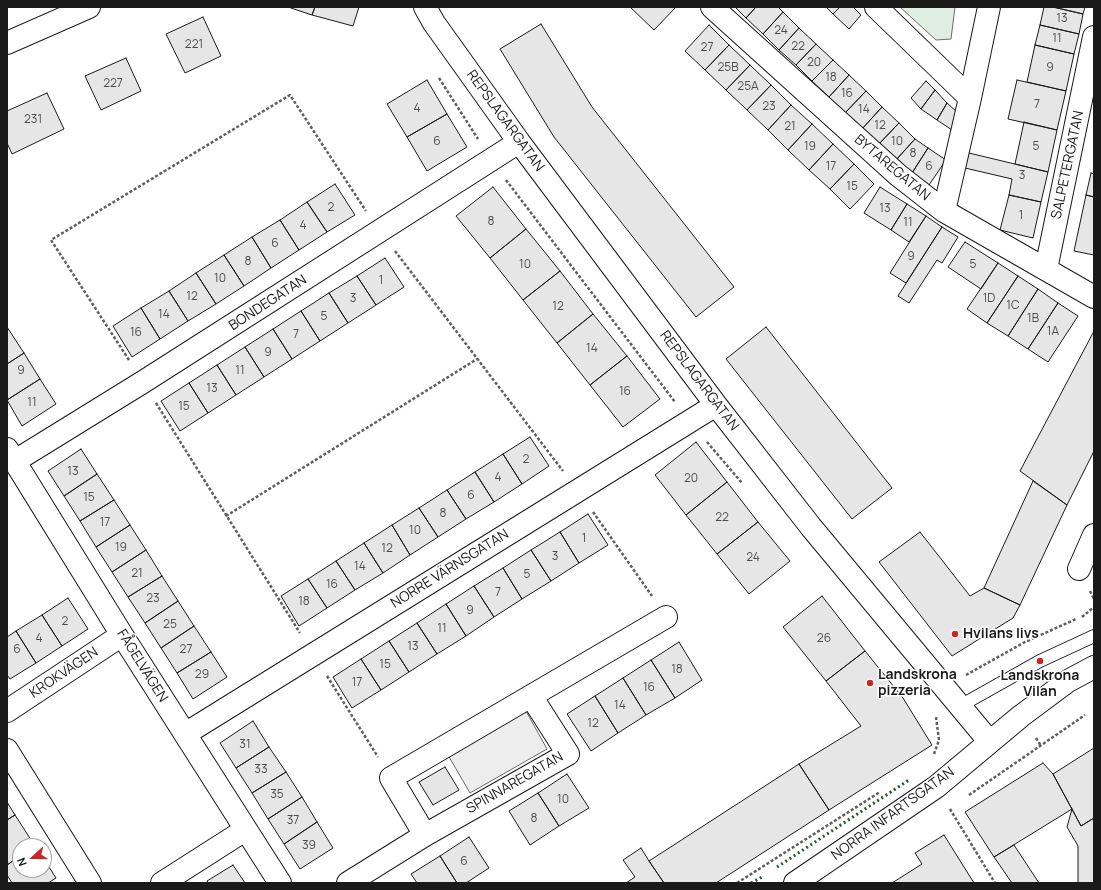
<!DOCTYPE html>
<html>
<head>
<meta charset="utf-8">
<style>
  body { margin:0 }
  #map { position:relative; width:1101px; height:890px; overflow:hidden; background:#fff; font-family:Manrope,sans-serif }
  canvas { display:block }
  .frame { position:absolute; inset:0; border:8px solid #1a1a1a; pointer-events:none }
  .north { position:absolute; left:12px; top:838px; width:40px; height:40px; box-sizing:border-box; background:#fff; border:1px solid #a3a3a3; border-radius:50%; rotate:249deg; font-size:11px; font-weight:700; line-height:16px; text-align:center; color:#1a1a1a }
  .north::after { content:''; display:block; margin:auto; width:14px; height:18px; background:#c62828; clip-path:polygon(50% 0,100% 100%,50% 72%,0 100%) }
</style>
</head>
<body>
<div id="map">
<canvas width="1101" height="890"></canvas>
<div class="frame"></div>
<div class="north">N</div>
</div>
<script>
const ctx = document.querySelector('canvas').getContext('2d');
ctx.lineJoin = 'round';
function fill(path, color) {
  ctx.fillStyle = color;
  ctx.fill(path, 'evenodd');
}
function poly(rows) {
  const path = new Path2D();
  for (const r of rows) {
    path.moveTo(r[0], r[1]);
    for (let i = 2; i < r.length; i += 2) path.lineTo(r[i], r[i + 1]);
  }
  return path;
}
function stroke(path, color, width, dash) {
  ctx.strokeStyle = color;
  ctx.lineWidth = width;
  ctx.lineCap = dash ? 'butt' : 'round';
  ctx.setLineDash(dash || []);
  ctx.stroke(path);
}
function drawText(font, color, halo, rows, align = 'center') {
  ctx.font = font + ' Manrope,sans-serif';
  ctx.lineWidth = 3;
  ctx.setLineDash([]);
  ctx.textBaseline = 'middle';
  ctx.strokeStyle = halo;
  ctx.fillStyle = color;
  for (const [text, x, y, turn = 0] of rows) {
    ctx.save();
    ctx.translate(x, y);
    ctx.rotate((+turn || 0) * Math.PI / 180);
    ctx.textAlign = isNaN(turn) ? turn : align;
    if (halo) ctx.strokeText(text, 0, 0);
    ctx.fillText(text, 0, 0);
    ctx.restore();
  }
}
const green = poly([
  [900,7,955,7,951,39,936,40,900,7]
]);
const parking = poly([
  [526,711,547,749,470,793,448,755,526,711]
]);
const building = poly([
  [288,7,315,7,312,15,288,7],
  [315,7,359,7,353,26,312,15,315,7],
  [630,7,676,7,654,30,630,7],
  [735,7,756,7,746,18,735,7],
  [756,7,778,7,783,12,763,34,746,18,756,7],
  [826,7,840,7,833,14,826,7],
  [840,7,853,7,861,15,849,29,833,14,840,7],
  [1044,7,1053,7,1083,14,1079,34,1040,25,1044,7],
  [1053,7,1085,7,1083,14,1053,7],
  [783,12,799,28,779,50,763,34,783,12],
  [203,17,221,56,185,73,166,34,203,17],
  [541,24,592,107,734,287,696,317,554,137,500,49,541,24],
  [709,25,729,45,705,70,685,51,709,25],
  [1040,25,1079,34,1074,54,1035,45,1040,25],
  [799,28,816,44,796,65,779,50,799,28],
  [816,44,833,60,812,81,796,65,816,44],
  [729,45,750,65,726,90,705,70,729,45],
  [1035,45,1074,54,1066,91,1027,82,1035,45],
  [126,58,141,91,101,110,85,76,126,58],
  [833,60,849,75,829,97,812,81,833,60],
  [750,65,771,85,747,110,726,90,750,65],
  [849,75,866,91,845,113,829,97,849,75],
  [427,80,447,114,407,137,387,104,427,80],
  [1017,80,1066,91,1057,130,1008,119,1017,80],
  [926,81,935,90,921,109,911,98,926,81],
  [771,85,791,105,768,130,747,110,771,85],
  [935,90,947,103,937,120,921,109,935,90],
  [866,91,882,107,862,129,845,113,866,91],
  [47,93,64,129,12,154,7,143,7,111,47,93],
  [947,103,958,113,952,130,937,120,947,103],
  [791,105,812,124,788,150,768,130,791,105],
  [882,107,899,123,878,145,862,129,882,107],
  [447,114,467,147,427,171,407,137,447,114],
  [1024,122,1057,130,1048,172,1015,164,1024,122],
  [899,123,915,139,895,161,878,145,899,123],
  [812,124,833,144,809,170,788,150,812,124],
  [915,139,928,148,912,173,895,161,915,139],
  [833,144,854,164,830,189,809,170,833,144],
  [928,148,946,160,929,185,912,173,928,148],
  [969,153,1048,172,1041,202,1009,195,1012,179,965,168,969,153],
  [854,164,874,184,850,209,830,189,854,164],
  [1091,173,1094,174,1094,197,1086,195,1091,173],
  [335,184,355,215,327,232,307,202,335,184],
  [493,187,526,229,490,258,456,216,493,187],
  [880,187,907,204,891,230,864,213,880,187],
  [1009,195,1041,202,1033,238,1000,230,1009,195],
  [1086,195,1094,197,1094,255,1074,251,1086,195],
  [307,202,327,232,299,250,280,220,307,202],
  [907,204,926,216,909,242,891,230,907,204],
  [926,216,942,227,906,283,890,273,926,216],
  [280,220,299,250,271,268,252,237,280,220],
  [942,227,958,237,942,263,937,260,909,303,898,296,942,227],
  [526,229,560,271,523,300,490,258,526,229],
  [252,237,271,268,244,286,224,255,252,237],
  [965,242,998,263,981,289,948,267,965,242],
  [224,255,244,286,216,304,196,273,224,255],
  [385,258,404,287,376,305,357,276,385,258],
  [998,263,1018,276,987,323,967,309,998,263],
  [560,271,593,314,557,343,523,300,560,271],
  [196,273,216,304,188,321,169,291,196,273],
  [357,276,376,305,348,323,329,293,357,276],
  [1018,276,1038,289,1008,336,987,323,1018,276],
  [1038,289,1058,303,1028,349,1008,336,1038,289],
  [169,291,188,321,160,339,141,308,169,291],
  [329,293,348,323,320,341,301,311,329,293],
  [1058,303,1078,316,1048,362,1028,349,1058,303],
  [141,308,160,339,132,357,113,326,141,308],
  [301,311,320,341,292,359,273,329,301,311],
  [593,314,627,356,590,385,557,343,593,314],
  [7,327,24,353,7,364,7,327],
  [766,327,892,488,852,519,726,359,766,327],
  [273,329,292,359,264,377,245,347,273,329],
  [1094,331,1094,451,1067,505,1020,471,1094,331],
  [245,347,264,377,236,395,217,365,245,347],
  [24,353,40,379,7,400,7,364,24,353],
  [627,356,660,399,623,427,590,385,627,356],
  [217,365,236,395,208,413,189,383,217,365],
  [40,379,56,404,22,426,7,400,40,379],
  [189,383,208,413,180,431,161,401,189,383],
  [530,437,549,466,522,484,503,454,530,437],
  [696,442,727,482,686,515,655,475,696,442],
  [81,449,97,474,64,496,48,471,81,449],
  [503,454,522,484,494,502,475,472,503,454],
  [475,472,494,502,466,519,447,490,475,472],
  [97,474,114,500,80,521,64,496,97,474],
  [1033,481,1067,505,1020,605,984,588,1033,481],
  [727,482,758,522,717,554,686,515,727,482],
  [447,490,466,519,438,537,419,508,447,490],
  [114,500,130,525,96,547,80,521,114,500],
  [419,508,438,537,410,555,392,525,419,508],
  [588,514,608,545,579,563,560,532,588,514],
  [758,522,790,561,749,594,717,554,758,522],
  [130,525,146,550,112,572,96,547,130,525],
  [392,525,410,555,383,573,364,543,392,525],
  [560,532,579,563,551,581,531,550,560,532],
  [920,532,970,596,984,588,1020,605,1013,618,952,656,879,562,920,532],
  [364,543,383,573,355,590,336,561,364,543],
  [146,550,162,576,128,597,112,572,146,550],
  [531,550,551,581,522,599,503,568,531,550],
  [336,561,355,590,327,608,308,579,336,561],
  [503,568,522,599,494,617,474,586,503,568],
  [162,576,178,601,145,623,128,597,162,576],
  [308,579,327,608,299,626,281,596,308,579],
  [474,586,494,617,466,636,446,604,474,586],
  [822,596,865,651,826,681,783,627,822,596],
  [68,598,88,629,62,646,42,615,68,598],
  [178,601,194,626,161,648,145,623,178,601],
  [446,604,466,636,437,654,417,623,446,604],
  [42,615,62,646,36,663,16,631,42,615],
  [417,623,437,654,409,672,389,641,417,623],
  [194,626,211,652,177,673,161,648,194,626],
  [16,631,36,663,10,679,7,675,7,637,16,631],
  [389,641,409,672,381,690,361,659,389,641],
  [679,642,702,680,675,698,651,660,679,642],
  [865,651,903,698,932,745,829,810,799,764,861,726,826,681,865,651],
  [211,652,227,677,193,699,177,673,211,652],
  [361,659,381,690,352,708,333,677,361,659],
  [651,660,675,698,646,715,623,678,651,660],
  [623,678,646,715,618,733,595,696,623,678],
  [595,696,618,733,591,751,567,714,595,696],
  [253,721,269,747,236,768,220,743,253,721],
  [269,747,286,772,252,793,236,768,269,747],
  [1094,748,1094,818,1081,826,1053,774,1094,748],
  [1043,763,1053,774,1072,809,994,857,965,812,1043,763],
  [799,764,829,810,716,883,664,883,649,861,799,764],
  [445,767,459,790,433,805,419,782,445,767],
  [286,772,302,797,268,819,252,793,286,772],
  [567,774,589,808,559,826,538,793,567,774],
  [538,793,559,826,530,845,509,811,538,793],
  [302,797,317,822,284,844,268,819,302,797],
  [7,802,15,815,7,820,7,802],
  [1072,809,1081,826,1094,818,1094,883,1078,883,1078,846,1067,827,1072,809],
  [15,815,35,846,20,846,20,856,7,865,7,820,15,815],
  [317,822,333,848,300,869,284,844,317,822],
  [944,835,974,883,892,883,922,864,915,853,944,835],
  [469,837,489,868,466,883,457,883,440,856,469,837],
  [1014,845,1039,883,1012,883,994,857,1014,845],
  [641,848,649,861,664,883,626,883,635,877,623,860,641,848],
  [20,856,20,870,44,870,44,859,56,878,48,883,12,883,7,875,7,865,20,856],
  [440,856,457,883,417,883,411,874,440,856],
  [233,865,245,883,208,883,207,881,233,865]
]);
const path = poly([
  [439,78,478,139],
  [506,180,675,402],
  [395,251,563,471],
  [129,360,51,240,290,95,366,211],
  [156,403,300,633],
  [707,442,742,483],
  [593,512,652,596],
  [226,516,477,359],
  [1090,591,1094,599],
  [1082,617,1094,607],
  [966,675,1025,642,1076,619],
  [327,676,378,757],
  [1036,738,1041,746],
  [934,754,939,740,936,717],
  [969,795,1085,715],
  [950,809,995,883],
  [737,883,880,792]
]);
const service = poly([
  [960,706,1040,661,1094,636]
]);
const minor = poly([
  [425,7,434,23,519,142,716,405,811,527,989,741],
  [712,7,898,175,944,211,1094,297],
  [876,7,970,98],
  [7,43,89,7],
  [944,211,970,98,989,7],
  [1046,269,1094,37],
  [7,449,122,635,280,883],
  [15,461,143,382,519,142],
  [1079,569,1094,535],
  [7,711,122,635],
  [185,734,716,405],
  [7,750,90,883],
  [425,835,391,778,666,617],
  [162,883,245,830],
  [348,883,425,835,568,754,531,696]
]);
const tertiary = poly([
  [795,883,936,787,1021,716,1068,681,1094,667]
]);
const hedge = poly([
  [777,867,909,780],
  [751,883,762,877]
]);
const markers = [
  [955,634,4,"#c62828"],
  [1040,661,4,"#c62828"],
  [870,683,4,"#c62828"]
];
const numberNames = [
  ["13",1062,19],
  ["24",781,31],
  ["11",1057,39],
  ["221",194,45],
  ["22",798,47],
  ["27",707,48],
  ["20",814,63],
  ["25B",728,68],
  ["9",1050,68],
  ["18",831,78],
  ["227",113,84],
  ["25A",748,87],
  ["16",847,94],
  ["7",1037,105],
  ["23",769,107],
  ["4",417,109],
  ["14",864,110],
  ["231",33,120],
  ["12",880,126],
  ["21",790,127],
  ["6",437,142],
  ["10",897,142],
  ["19",810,147],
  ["5",1036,147],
  ["8",913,154],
  ["17",831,167],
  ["6",929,167],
  ["3",1022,176],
  ["15",852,187],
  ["2",331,208],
  ["13",885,209],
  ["1",1021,216],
  ["8",491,222],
  ["11",908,223],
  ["4",303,226],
  ["6",275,244],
  ["9",911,257],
  ["8",248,262],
  ["10",525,265],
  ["5",973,265],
  ["10",220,279],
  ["1",381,281],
  ["12",192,297],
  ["3",353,299],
  ["1D",989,299],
  ["1C",1013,306],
  ["12",558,307],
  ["14",164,315],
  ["5",324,317],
  ["1B",1033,319],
  ["1A",1053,332],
  ["16",136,333],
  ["7",296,335],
  ["14",592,349],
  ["9",268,353],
  ["9",21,371],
  ["11",240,371],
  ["13",212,389],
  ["16",625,392],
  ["11",32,403],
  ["15",184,407],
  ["2",526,460],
  ["13",73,472],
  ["4",498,478],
  ["20",691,479],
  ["6",471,496],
  ["15",89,498],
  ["8",443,514],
  ["22",722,518],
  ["17",105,523],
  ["10",415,531],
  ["1",584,539],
  ["19",121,548],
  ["12",387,549],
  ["3",555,557],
  ["24",753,558],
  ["14",360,567],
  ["21",137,574],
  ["5",527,575],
  ["16",332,585],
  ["7",498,593],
  ["23",153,599],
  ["18",304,602],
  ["9",470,611],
  ["2",65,622],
  ["25",170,625],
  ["11",442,629],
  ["4",39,639],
  ["26",824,639],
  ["13",413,647],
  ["6",17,650],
  ["27",186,650],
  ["15",385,665],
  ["18",677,670],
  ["29",202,675],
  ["17",357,683],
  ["16",649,688],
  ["14",620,706],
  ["12",593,724],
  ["31",245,745],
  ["33",261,770],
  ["35",277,795],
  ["10",563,800],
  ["8",534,819],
  ["37",293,821],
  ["39",309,846],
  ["6",464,862]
];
const streetNames = [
  ["REPSLAGARGATAN",505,121,54],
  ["SALPETERGATAN",1068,165,-78],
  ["BYTAREGATAN",892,168,40],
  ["BONDEGATAN",268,303,-33],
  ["REPSLAGARGATAN",699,381,53],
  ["NORRE VÄRNSGATAN",450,569,-32],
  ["FÅGELVÄGEN",142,666,58],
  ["KROKVÄGEN",64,673,-34],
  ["SPINNAREGATAN",515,783,-30],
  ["NORRA INFARTSGATAN",893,814,-36]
];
const poiNames = [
  ["Hvilans livs",963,634],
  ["Landskrona",878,675],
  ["pizzeria",878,691],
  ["Landskrona",1040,676,"center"],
  ["Vilan",1040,692,"center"]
];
fill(green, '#e0efe3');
stroke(green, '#6a6a6a', 1);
fill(parking, '#ededed');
stroke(parking, '#6a6a6a', 1);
fill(building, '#e6e6e6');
stroke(building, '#1a1a1a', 1);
stroke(service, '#1a1a1a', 14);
stroke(minor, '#1a1a1a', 24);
stroke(tertiary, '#1a1a1a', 24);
stroke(path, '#5f5f5f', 2.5, [3, 2]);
stroke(service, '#fff', 12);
stroke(minor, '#fff', 22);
stroke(tertiary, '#fff', 22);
stroke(hedge, '#2b5a34', 3, [2, 3]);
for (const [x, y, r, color] of markers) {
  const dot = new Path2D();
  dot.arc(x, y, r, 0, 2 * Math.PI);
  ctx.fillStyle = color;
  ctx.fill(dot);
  stroke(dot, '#fff', 1.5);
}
drawText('12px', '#4d4d4d', null, numberNames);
drawText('14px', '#1a1a1a', '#fff', streetNames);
drawText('bold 14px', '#1a1a1a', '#fff', poiNames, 'left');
</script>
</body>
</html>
